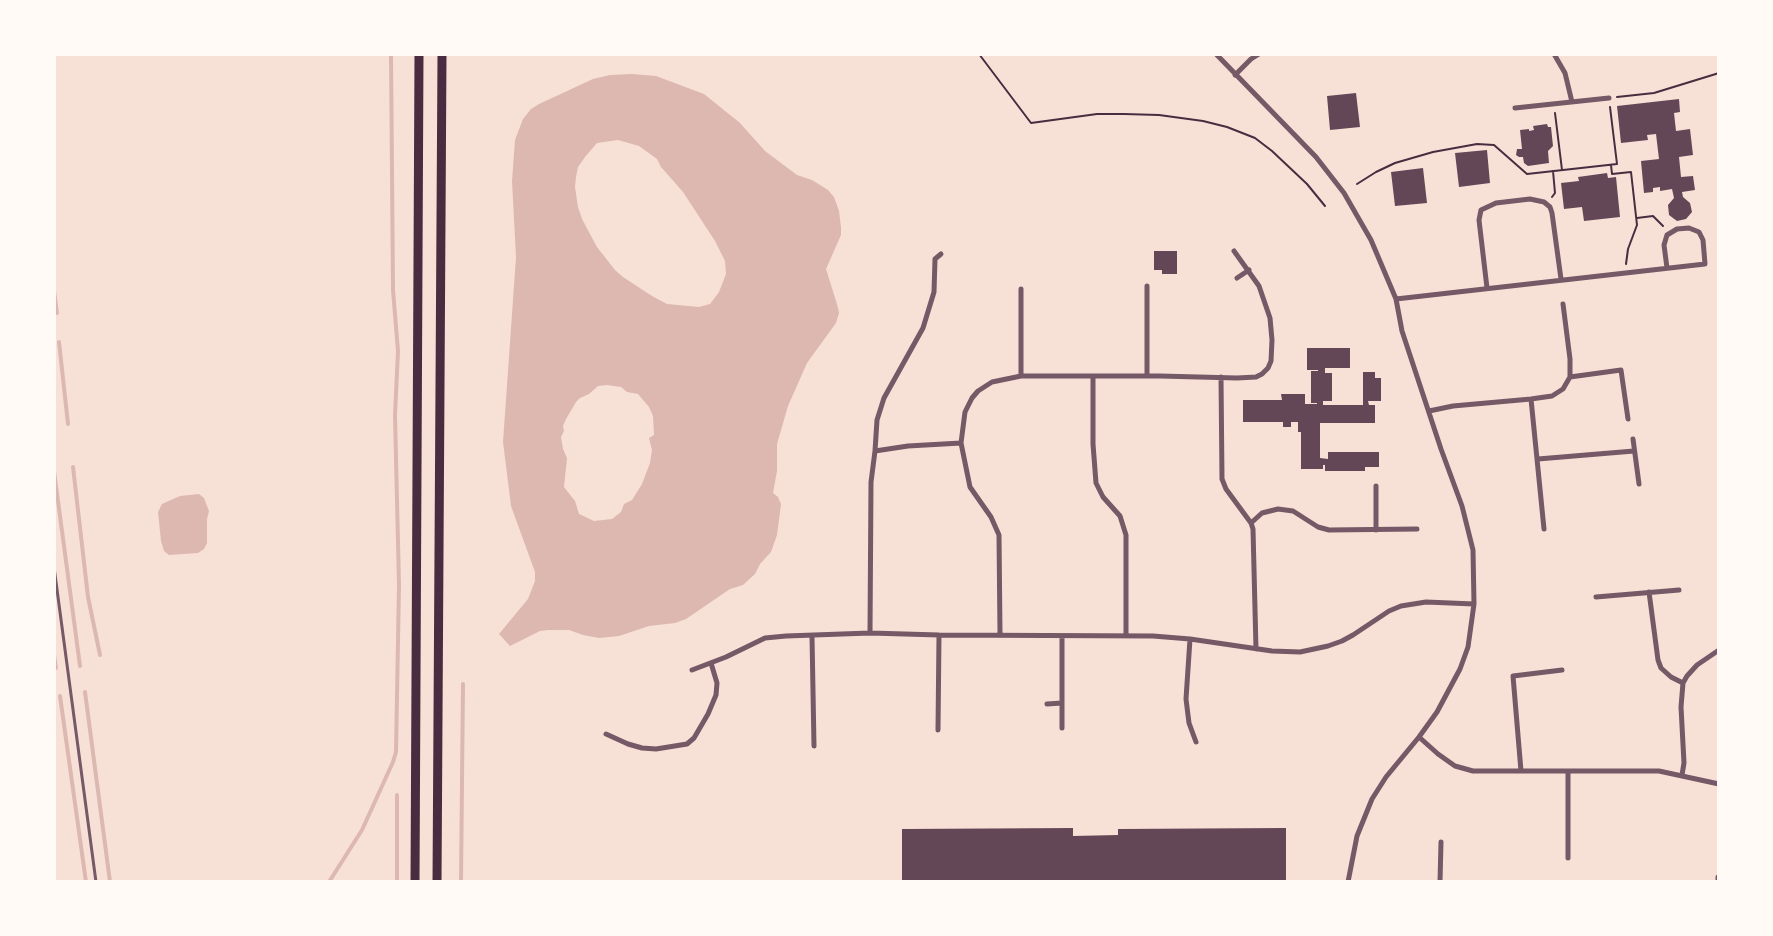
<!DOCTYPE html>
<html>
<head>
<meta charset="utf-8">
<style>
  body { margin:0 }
  #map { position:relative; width:1773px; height:936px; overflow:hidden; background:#f7e1d7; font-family:"Roboto Serif",serif }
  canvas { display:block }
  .frame { position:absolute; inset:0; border:56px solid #fffaf5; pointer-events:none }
</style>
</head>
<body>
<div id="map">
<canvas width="1773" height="936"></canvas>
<div class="frame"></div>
</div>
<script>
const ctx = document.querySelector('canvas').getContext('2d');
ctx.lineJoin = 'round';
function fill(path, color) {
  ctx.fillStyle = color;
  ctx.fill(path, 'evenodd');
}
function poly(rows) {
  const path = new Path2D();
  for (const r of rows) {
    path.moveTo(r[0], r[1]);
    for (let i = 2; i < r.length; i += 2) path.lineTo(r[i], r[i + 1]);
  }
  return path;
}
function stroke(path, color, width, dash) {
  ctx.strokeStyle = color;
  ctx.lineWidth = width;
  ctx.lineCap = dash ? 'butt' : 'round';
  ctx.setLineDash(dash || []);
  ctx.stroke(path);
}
const water = poly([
  [632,74,656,76,704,94,740,123,765,151,797,175,812,180,828,190,834,197,839,211,841,227,841,235,826,269,837,304,839,313,836,323,807,363,788,406,777,444,777,471,773,493,778,497,781,504,777,535,771,552,760,564,755,574,743,585,730,589,686,619,675,623,649,626,619,636,599,638,583,635,569,630,548,630,540,631,510,646,499,634,528,599,535,581,535,572,511,506,503,442,516,257,512,181,515,140,523,119,531,109,539,104,593,79,610,75],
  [618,140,639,146,657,159,661,167,683,192,715,241,725,261,726,274,719,292,710,304,699,307,667,304,652,296,623,277,615,270,597,247,582,219,578,207,575,187,576,177,578,167,585,157,597,143],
  [607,385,621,387,627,392,638,394,649,407,653,416,654,435,649,438,652,450,650,463,642,484,632,500,624,504,621,512,612,519,594,521,579,514,575,501,564,487,567,458,563,449,561,437,564,431,563,426,566,419,576,402,580,398,589,394,598,386],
  [199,494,204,498,209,511,207,519,207,543,204,549,198,553,169,555,164,551,161,541,158,512,162,504,180,496]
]);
const stream = poly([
  [54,291,57,313],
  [59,342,68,424],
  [73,467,88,597,100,655],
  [54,471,80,666],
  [54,655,56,668],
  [85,692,110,882],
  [60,696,86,882],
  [329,882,362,830,393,762,396,752,399,585,395,415,398,351,393,290,391,54],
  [397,882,397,795],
  [461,882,463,684]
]);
const building = poly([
  [1356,93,1360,127,1330,130,1327,96],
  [1679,99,1680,112,1674,113,1676,131,1690,129,1693,155,1679,157,1681,177,1693,176,1695,190,1682,192,1683,197,1690,203,1692,212,1686,219,1677,221,1669,215,1668,205,1674,198,1672,189,1660,191,1660,187,1653,188,1653,192,1644,193,1641,161,1659,159,1656,134,1647,135,1648,140,1621,143,1617,106],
  [1547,124,1548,127,1551,127,1553,146,1548,151,1549,163,1528,166,1524,163,1523,157,1519,157,1516,155,1517,149,1522,149,1520,130,1529,129,1529,131,1534,130,1533,126],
  [1487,150,1490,183,1459,187,1455,153],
  [1423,168,1427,203,1395,206,1391,172],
  [1607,173,1608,178,1616,177,1620,217,1584,221,1582,207,1564,209,1561,183,1579,181,1578,177],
  [1154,251,1177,251,1177,274,1162,274,1162,270,1154,270],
  [1307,348,1350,348,1350,368,1325,368,1325,373,1332,373,1332,401,1323,401,1323,405,1363,405,1363,372,1375,372,1375,378,1381,378,1381,401,1368,401,1369,405,1375,405,1375,423,1320,423,1320,458,1328,459,1328,452,1379,452,1379,467,1365,467,1365,471,1325,471,1325,465,1323,465,1323,469,1301,469,1301,432,1298,432,1298,422,1291,422,1291,427,1283,427,1283,422,1243,422,1243,400,1282,400,1281,394,1305,394,1305,404,1317,404,1317,403,1311,403,1311,371,1318,371,1318,370,1307,370],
  [1073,828,1073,836,1118,835,1118,829,1286,828,1286,882,902,882,902,829]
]);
const path = poly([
  [979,54,1031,123,1097,114,1124,114,1159,115,1203,121,1227,127,1255,138,1272,151,1307,184,1325,206],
  [1617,97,1654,93,1719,73],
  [1555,113,1562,170],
  [1611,165,1612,174,1631,172,1637,225,1628,249,1626,264],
  [1357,184,1376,172,1395,163,1433,152,1477,144,1494,145,1527,174,1617,164,1610,107],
  [1552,197,1555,193,1553,171],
  [1637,218,1653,216,1663,226]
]);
const service = poly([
  [54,567,96,882]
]);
const minor = poly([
  [1216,54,1316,157,1344,193,1371,240,1396,299,1402,331,1441,449,1462,506,1473,550,1474,604,1468,647,1460,669,1437,712,1419,737,1386,777,1372,799,1357,836,1348,882],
  [1554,54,1565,73,1572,102],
  [1235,75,1251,59,1259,54],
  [1515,108,1609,98],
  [1237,278,1249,270],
  [1147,286,1147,376],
  [1487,288,1479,220,1481,210,1496,203,1530,199,1544,202,1550,207,1552,213,1561,279],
  [1396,299,1705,264,1703,240,1699,232,1689,228,1677,229,1667,235,1664,245,1667,268],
  [1021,376,1021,289],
  [1093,377,1093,444,1096,483,1103,497,1120,516,1126,535,1126,635],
  [1221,377,1222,479,1226,489,1251,523,1253,529,1256,649],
  [1570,377,1621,370,1628,419],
  [1531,399,1544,529],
  [1429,411,1453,406,1531,399,1552,396,1563,389,1570,377,1570,359,1563,304],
  [1633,439,1639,484],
  [875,451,877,420,884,398,923,328,934,292,935,259,941,254],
  [1538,459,1634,451],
  [1251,523,1262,513,1278,509,1293,511,1318,527,1329,530,1417,529],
  [1376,530,1376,486],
  [1649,592,1658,660,1661,668,1671,677,1683,683],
  [1596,597,1679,590],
  [870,633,871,482,875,451,908,446,961,443],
  [1000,634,999,535,991,517,970,487,961,443,965,412,972,398,978,391,992,382,1021,376,1160,376,1237,378,1256,377,1262,374,1268,368,1271,361,1272,340,1270,318,1259,286,1234,251],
  [812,636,814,746],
  [1062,636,1062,728],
  [1190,639,1186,699,1189,723,1196,742],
  [692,670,726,657,765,638,786,636,870,633,939,635,1153,636,1190,639,1272,651,1300,652,1328,646,1342,641,1353,635,1389,611,1401,606,1426,602,1474,604],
  [1047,704,1062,703],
  [938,730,939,635],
  [606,734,628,744,642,748,656,749,687,744,694,738,708,714,716,695,717,683,711,663],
  [1419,737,1438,754,1455,766,1473,771,1659,771,1719,784],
  [1521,771,1513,676,1562,670],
  [1568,771,1568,858],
  [1682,775,1684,763,1681,707,1683,683,1687,676,1697,665,1719,650],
  [1718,877,1718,882],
  [1440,882,1441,842]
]);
const trunk = poly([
  [415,882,419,54],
  [437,882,442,54]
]);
fill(water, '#dcb8b0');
stroke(stream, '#dcb8b0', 4);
fill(building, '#644757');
stroke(path, '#4a2c40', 2);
stroke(service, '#755966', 3);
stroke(minor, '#755966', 5);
stroke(trunk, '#4a2c40', 9);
</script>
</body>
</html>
